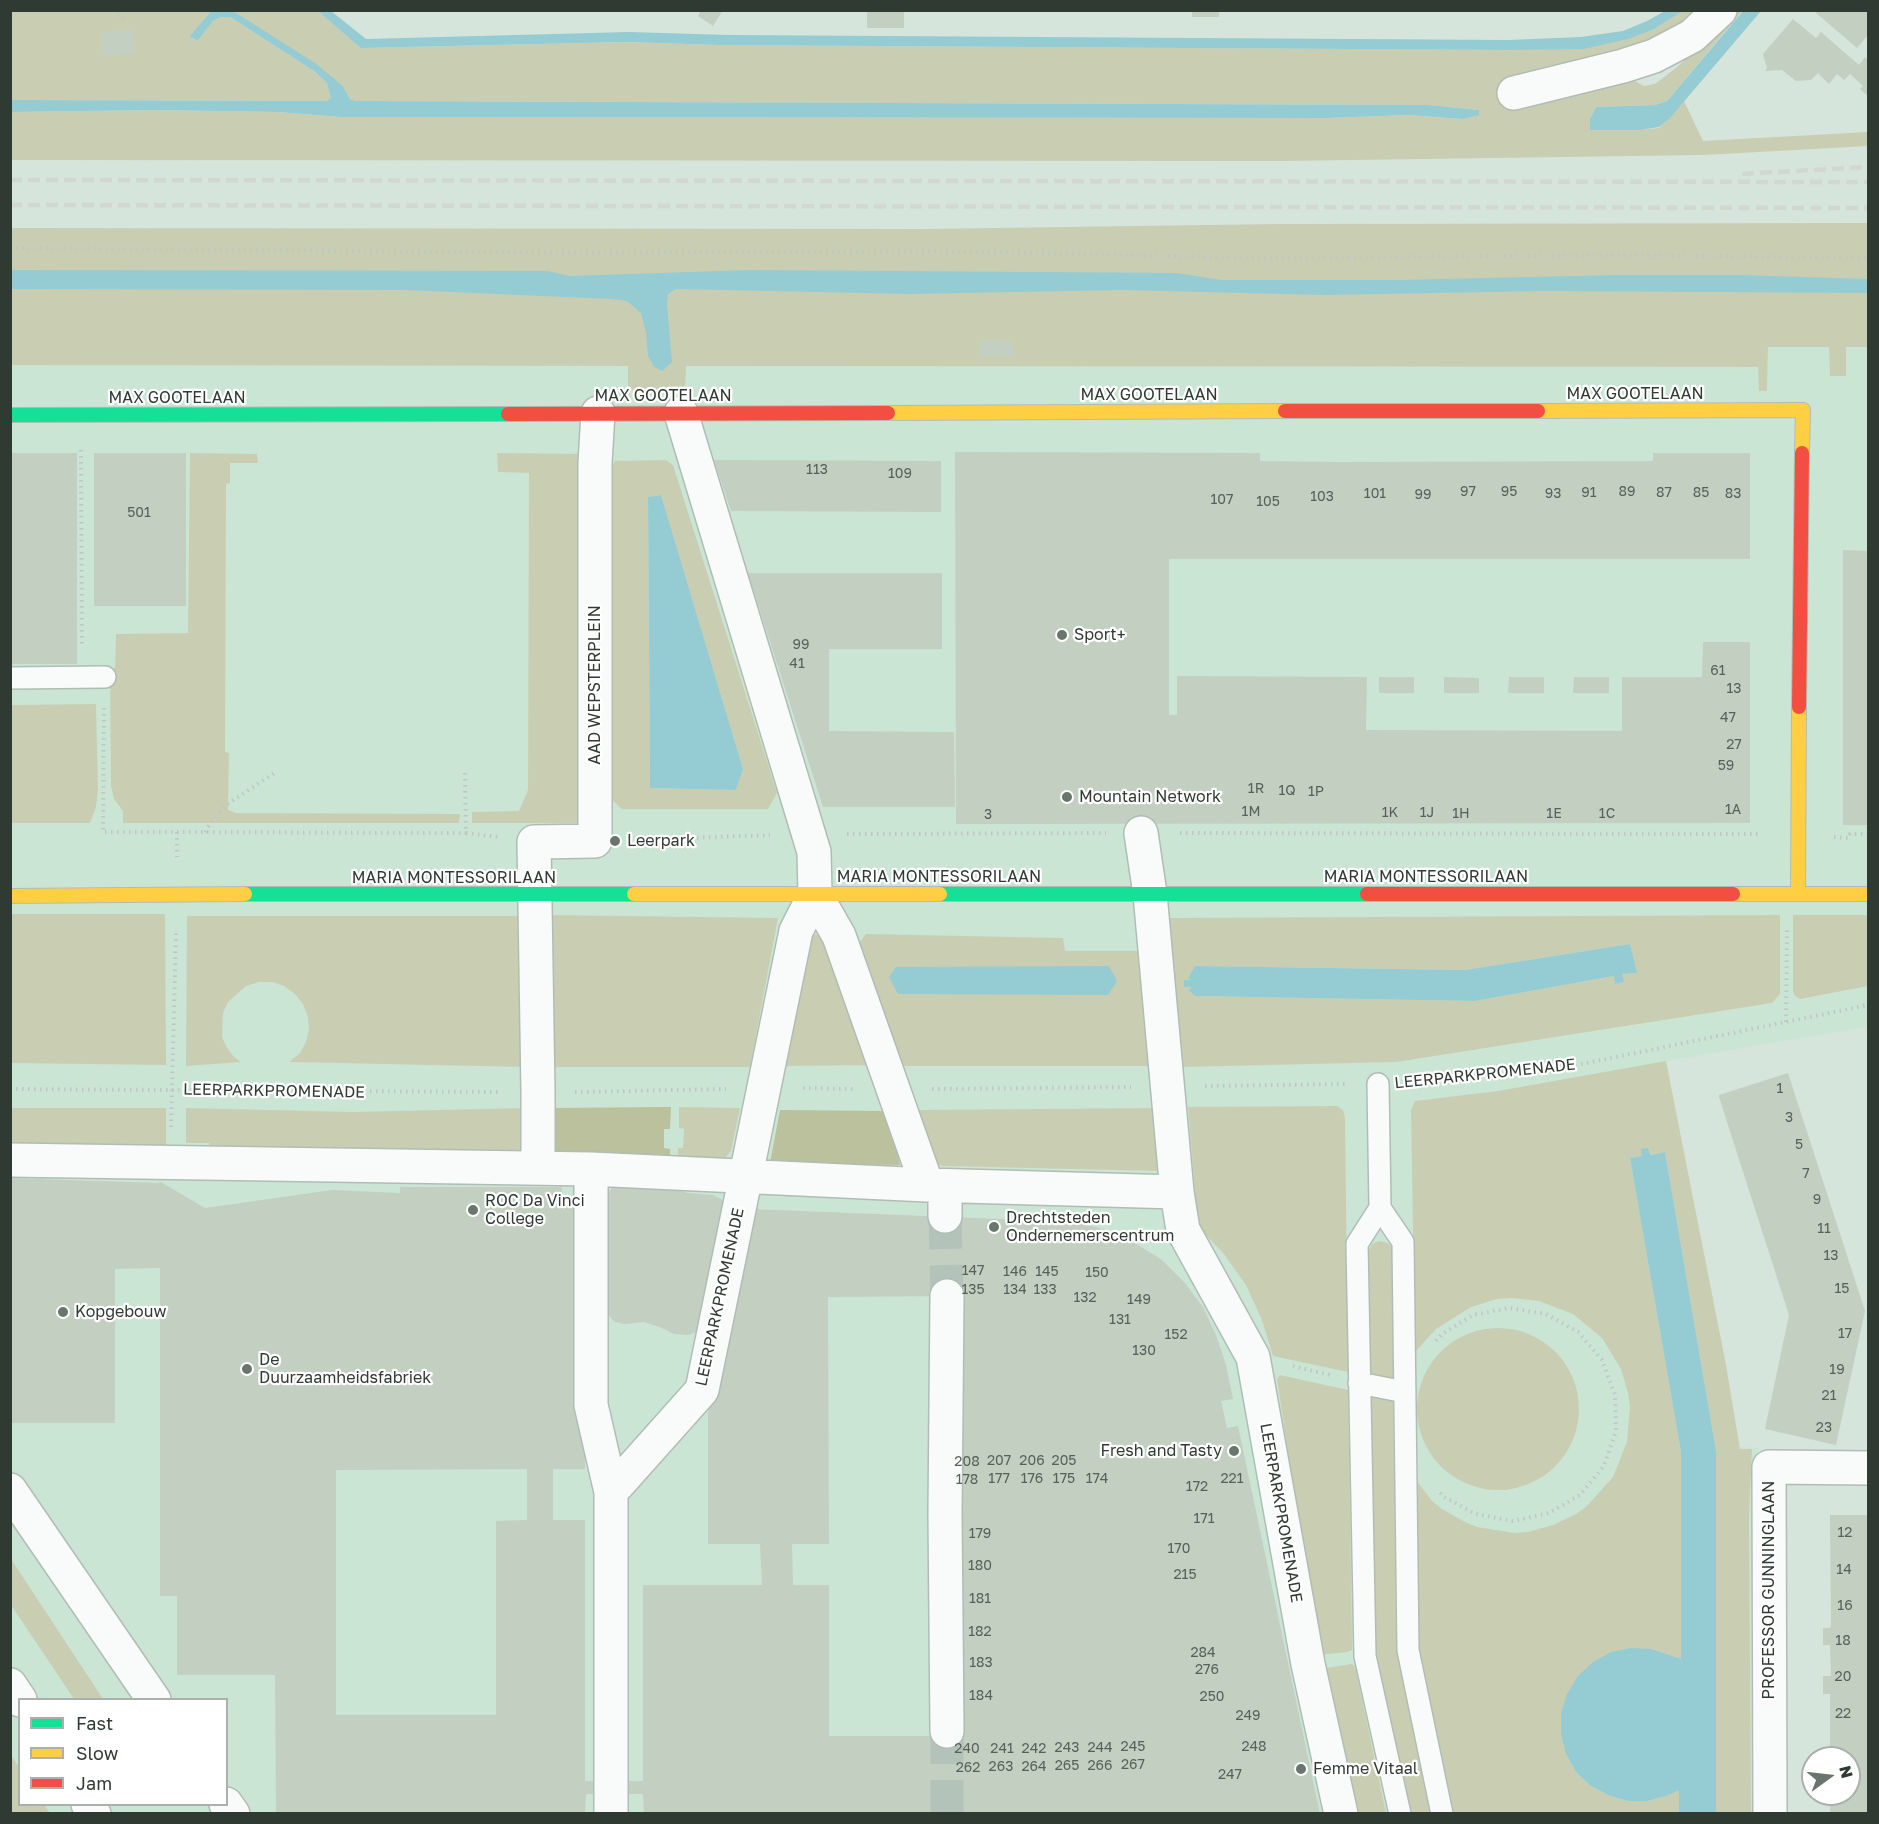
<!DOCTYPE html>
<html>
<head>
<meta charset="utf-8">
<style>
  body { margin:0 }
  #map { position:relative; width:1879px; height:1824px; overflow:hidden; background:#d5e5db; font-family:"Golos Text",sans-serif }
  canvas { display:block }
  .frame { position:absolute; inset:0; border:12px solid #2f3a33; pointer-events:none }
  .legend { position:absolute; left:18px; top:1698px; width:210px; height:108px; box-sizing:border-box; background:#fff; border:2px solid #acb0ad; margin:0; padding:8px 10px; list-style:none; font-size:18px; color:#2f3a33 }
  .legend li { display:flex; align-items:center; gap:12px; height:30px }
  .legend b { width:30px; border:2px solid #acb0ad }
  .north { position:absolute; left:1801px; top:1746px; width:60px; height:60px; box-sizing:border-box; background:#fff; border:2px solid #acb0ad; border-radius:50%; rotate:75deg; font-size:16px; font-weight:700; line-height:24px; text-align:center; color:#2f3a33 }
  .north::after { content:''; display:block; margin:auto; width:21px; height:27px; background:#69766e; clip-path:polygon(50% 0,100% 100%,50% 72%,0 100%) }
</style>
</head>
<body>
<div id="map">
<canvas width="1879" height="1824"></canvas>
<div class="frame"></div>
<ul class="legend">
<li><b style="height:8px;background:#16e098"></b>Fast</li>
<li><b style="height:8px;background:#ffcf43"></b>Slow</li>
<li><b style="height:8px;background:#f24e42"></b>Jam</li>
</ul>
<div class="north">N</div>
</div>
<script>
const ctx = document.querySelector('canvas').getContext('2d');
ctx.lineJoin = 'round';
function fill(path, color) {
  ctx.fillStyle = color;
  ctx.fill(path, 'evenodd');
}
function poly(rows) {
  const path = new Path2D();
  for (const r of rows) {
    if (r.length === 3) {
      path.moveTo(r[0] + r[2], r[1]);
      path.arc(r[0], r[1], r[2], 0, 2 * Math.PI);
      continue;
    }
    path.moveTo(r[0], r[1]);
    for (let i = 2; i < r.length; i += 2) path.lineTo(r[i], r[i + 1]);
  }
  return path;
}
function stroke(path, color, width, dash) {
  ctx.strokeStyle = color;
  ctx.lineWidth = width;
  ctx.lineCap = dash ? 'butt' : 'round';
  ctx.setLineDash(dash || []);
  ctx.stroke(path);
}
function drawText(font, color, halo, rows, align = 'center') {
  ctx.font = font + ' "Golos Text",sans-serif';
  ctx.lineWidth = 4.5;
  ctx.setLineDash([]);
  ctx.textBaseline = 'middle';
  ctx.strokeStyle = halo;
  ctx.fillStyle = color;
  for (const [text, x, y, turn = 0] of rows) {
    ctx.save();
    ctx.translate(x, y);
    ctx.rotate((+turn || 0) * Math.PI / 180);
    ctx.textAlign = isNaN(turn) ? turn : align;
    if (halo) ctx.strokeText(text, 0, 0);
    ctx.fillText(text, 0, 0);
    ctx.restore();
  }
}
const built = poly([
  [1841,341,1868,341,1868,1027,1666,1061,1739,1447,1758,1448,1758,1453,1757,1813,11,1814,11,365,628,366,628,390,684,390,685,366,1759,367,1759,390,1767,390,1768,347,1830,347],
  [20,1700,226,1700,226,1804,20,1804]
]);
const green = poly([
  [1743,10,1667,101,1655,105,1596,107,1590,119,1590,130,1640,130,1659,128,1684,101,1703,141,1868,132,1868,146,1703,155,1284,161,11,160,10,112,156,110,278,112,340,117,1327,118,1409,115,1462,119,1479,110,1429,105,356,101,350,99,343,86,233,11,318,11,362,48,627,42,718,45,1507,50,1654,29,1683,11,1706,11,1686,28,1505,103,1537,106,1555,96,1625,76,1644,86,1655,84,1676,68,1701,44,1729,11],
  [10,11,211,11,191,36,196,41,213,21,221,17,230,17,314,71,327,83,332,99,327,101,11,100],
  [1868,223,1868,347,1846,347,1846,376,1830,376,1829,347,1768,347,1767,391,1759,391,1758,367,686,366,685,390,628,390,628,366,11,365,11,228,923,229,1278,224],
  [190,453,257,454,258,463,230,463,230,483,226,484,225,752,229,753,228,810,236,813,460,814,459,823,123,823,123,811,114,799,111,786,110,669,115,668,116,634,188,633],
  [497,453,586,454,586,823,472,823,472,812,519,811,528,790,529,473,498,472],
  [666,460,673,465,777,793,768,809,622,809,611,799,612,466,615,461],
  [661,495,743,769,736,790,650,788,648,497],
  [96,704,98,791,96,807,90,823,11,823,11,705],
  [11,914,165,914,166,1065,11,1063],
  [545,915,778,918,750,1067,545,1067],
  [1780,915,1780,994,1772,1003,1396,1062,1182,1067,1169,918],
  [1630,944,1636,973,1622,974,1615,983,1614,976,1475,1001,1195,996,1191,987,1184,980,1192,980,1192,979,1188,978,1196,966,1465,970],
  [1793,915,1868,915,1868,986,1800,999,1795,996,1793,991],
  [187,916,526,916,527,1067,289,1062,300,1053,306,1042,309,1030,308,1017,303,1004,295,994,284,986,272,982,259,982,246,986,228,1002,223,1013,222,1037,227,1048,234,1057,241,1062,186,1066],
  [829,934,872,1065,781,1066,808,935],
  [866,934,1063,938,1065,951,1141,951,1152,1066,896,1066,857,946],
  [1666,1061,1726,1365,1740,1449,1752,1449,1749,1517,1751,1813,1716,1813,1716,1451,1665,1152,1649,1155,1648,1148,1642,1156,1630,1158,1681,1452,1681,1659,1566,1754,1576,1772,1591,1786,1610,1796,1628,1801,1647,1801,1666,1796,1679,1789,1679,1813,1454,1813,1419,1647,1416,1480,1432,1501,1442,1509,1465,1522,1477,1527,1515,1533,1528,1532,1553,1525,1576,1514,1587,1506,1613,1477,1627,1442,1630,1406,1628,1393,1621,1369,1602,1338,1573,1314,1539,1301,1511,1298,1497,1299,1471,1307,1436,1329,1415,1352,1411,1110,1415,1101,1498,1091],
  [1337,1106,1343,1110,1345,1118,1348,1372,1273,1356,1262,1320,1246,1285,1224,1254,1198,1227,1188,1107],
  [679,1107,740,1108,731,1151,725,1158,722,1159,678,1160,678,1148,683,1148,684,1129,679,1128],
  [11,1108,166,1108,166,1152,11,1149],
  [186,1108,353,1112,526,1108,527,1154,210,1152,209,1143,186,1143],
  [1157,1108,1160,1171,942,1166,929,1161,918,1110],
  [1380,1241,1387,1243,1392,1247,1393,1383,1369,1378,1368,1252,1372,1244],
  [1498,1409,81],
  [1280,1375,1348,1390,1352,1641,1352,1650,1347,1652,1319,1655,1277,1379],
  [1370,1395,1393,1400,1396,1636,1398,1654,1432,1813,1408,1813,1375,1657],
  [10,1560,11,1559,103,1699,74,1699,11,1605],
  [1351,1664,1355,1666,1386,1813,1349,1813,1321,1669],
  [10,1754,19,1767,20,1804,44,1805,50,1813,11,1813]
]);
const forest = poly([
  [671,1107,670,1129,664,1129,664,1148,670,1149,670,1160,553,1154,548,1108],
  [780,1110,887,1111,900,1165,770,1163]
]);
const water = poly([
  [233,11,315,63,343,86,350,99,356,101,1429,105,1479,110,1479,115,1462,119,1409,115,1327,118,340,117,278,112,156,110,11,112,11,100,327,101,331,98,327,83,314,71,230,17,221,17,213,21,197,41,190,36,211,11],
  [318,11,331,11,366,39,629,32,729,35,1508,40,1581,37,1623,31,1647,21,1665,11,1683,11,1654,29,1628,39,1584,49,1507,50,718,45,627,42,361,48],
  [1743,11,1761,11,1670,118,1659,127,1640,130,1590,130,1590,119,1596,107,1655,105,1667,101],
  [11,270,548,271,569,276,750,270,1176,273,1222,280,1398,280,1617,275,1740,275,1868,279,1868,293,1546,291,1324,295,1123,290,909,294,676,289,668,294,667,305,672,362,662,371,654,367,648,356,646,333,641,313,627,301,612,299,405,290,11,289],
  [661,495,743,769,736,790,650,788,648,497],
  [1630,944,1637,973,1622,974,1624,982,1615,984,1614,976,1475,1001,1195,996,1188,989,1191,989,1191,987,1184,987,1184,980,1192,980,1188,978,1195,966,1465,970],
  [1109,966,1117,981,1108,995,898,994,889,977,896,967],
  [1648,1148,1650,1155,1665,1152,1716,1451,1716,1813,1679,1813,1679,1790,1666,1796,1647,1801,1628,1801,1610,1796,1591,1786,1576,1772,1566,1754,1561,1734,1561,1713,1567,1694,1578,1676,1593,1662,1611,1652,1631,1648,1651,1649,1681,1659,1681,1452,1630,1158,1642,1156,1641,1149]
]);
const building = poly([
  [701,10,723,10,713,26,698,16],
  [867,10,904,10,904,28,867,28],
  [1192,10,1219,10,1219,17,1192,17],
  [1818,10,1868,10,1868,35,1857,48,1816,13],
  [1793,19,1816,38,1821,32,1859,65,1865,57,1868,60,1868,96,1860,89,1863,86,1850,74,1844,80,1837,74,1829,84,1818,73,1811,80,1796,81,1782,70,1765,71,1767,68,1763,54],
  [133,29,136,53,103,57,101,33],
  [979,340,1013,341,1013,356,979,356],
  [955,452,1260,453,1260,461,1342,462,1653,461,1653,453,1750,453,1750,559,1169,559,1169,715,1177,715,1177,676,1367,677,1366,730,1622,731,1622,677,1702,677,1703,642,1750,642,1750,823,956,824],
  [10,453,77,453,77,664,10,664],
  [94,453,186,453,186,606,94,606],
  [714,460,941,461,941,512,731,511],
  [1843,550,1868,551,1868,825,1843,825],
  [748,573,942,573,942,649,829,649,829,731,954,732,955,807,823,807],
  [1379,677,1414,677,1414,693,1379,693],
  [1444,677,1479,678,1479,693,1444,693],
  [1509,677,1544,677,1544,693,1508,693],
  [1574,677,1609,677,1609,693,1573,693],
  [1788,1073,1865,1311,1836,1445,1765,1429,1789,1315,1719,1097,1719,1095],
  [10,1178,160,1183,159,1181,205,1208,332,1190,400,1193,400,1187,562,1187,562,1200,585,1201,607,1195,614,1185,657,1185,688,1193,713,1195,728,1203,751,1209,1076,1222,1106,1230,1135,1243,1162,1260,1184,1282,1203,1307,1216,1335,1226,1365,1233,1399,1221,1401,1227,1428,1238,1426,1320,1814,644,1814,643,1794,586,1794,585,1814,276,1814,275,1675,177,1675,177,1596,160,1596,160,1268,115,1269,115,1423,12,1423,10,1420],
  [735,1281,708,1414,708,1544,760,1544,762,1585,643,1585,643,1781,585,1781,585,1520,553,1520,553,1469,585,1469,585,1290,615,1322,624,1324,644,1322,662,1328,674,1334,689,1335,703,1329],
  [958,1296,959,1736,829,1736,829,1585,793,1585,792,1544,829,1544,828,1297],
  [527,1469,527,1520,496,1521,496,1715,336,1715,336,1470],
  [1830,1515,1868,1515,1868,1814,1830,1814,1830,1794,1849,1794,1849,1758,1830,1758,1830,1694,1823,1694,1823,1676,1831,1676,1830,1645,1823,1645,1823,1628,1830,1628,1831,1625]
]);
const streetTunnel = poly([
  [945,1216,947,1296],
  [947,1731,947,1814]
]);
const path = poly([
  [113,10,126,21],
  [10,248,588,253,928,251,1264,258,1627,255,1868,258],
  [81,450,82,647],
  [104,708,103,832,177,832,177,857],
  [465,773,466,833,498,837],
  [177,832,466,833],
  [205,832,216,815,229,803,276,772],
  [1180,833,1760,834],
  [847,834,1106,833],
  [1834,837,1849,838,1850,834,1868,834],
  [631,840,770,835],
  [1786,1022,1787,930],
  [1408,1081,1558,1069,1868,1005],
  [1205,1086,1347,1084],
  [803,1088,855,1089],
  [10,1089,501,1092],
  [932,1089,1131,1087],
  [575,1092,726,1089],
  [171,1127,176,930],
  [1436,1341,1442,1334,1473,1315,1509,1308,1546,1314,1578,1332,1602,1360,1615,1395,1616,1431,1604,1466,1580,1495,1549,1513,1513,1521,1476,1514,1444,1497,1438,1490],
  [1293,1366,1330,1375]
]);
const lane = poly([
  [10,678,105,677],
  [1378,1084,1380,1208,1357,1244,1365,1656,1400,1814],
  [1380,1208,1403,1242,1408,1650,1442,1814],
  [1359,1383,1405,1392]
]);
const street = poly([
  [1514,93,1623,66,1654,56,1692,36,1720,10],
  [681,413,814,852,815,894,839,936,927,1185],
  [1141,833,1150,894,1177,1192,1183,1230,1253,1357,1308,1664,1341,1814],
  [10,1160,591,1169,927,1185,1177,1192],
  [538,1168,538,1092,534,842,595,841,595,463,598,413],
  [591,1169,591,1405,611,1492,611,1814],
  [945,1186,945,1216],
  [947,1296,945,1513,947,1731],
  [10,1490,154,1700],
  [611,1492,702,1390,796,931,815,894],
  [10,1685,20,1700],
  [88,1804,94,1814],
  [226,1804,233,1814],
  [1770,1814,1769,1467,1868,1468]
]);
const fast = poly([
  [10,415,508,414],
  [245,894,634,894],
  [940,894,1367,894]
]);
const slow = poly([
  [1538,411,1803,410,1802,453],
  [888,413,1285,411],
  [634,894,940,894],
  [1733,894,1868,894],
  [1798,894,1799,707],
  [10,896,245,894]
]);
const jam = poly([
  [1285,411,1538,411],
  [508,414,888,413],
  [1799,707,1802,453],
  [1367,894,1733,894]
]);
const rail = poly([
  [1742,174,1868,167],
  [10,180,1868,182],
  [10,205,1868,208]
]);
const markers = [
  [1062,635,6,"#69766e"],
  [1067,797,6,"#69766e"],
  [615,841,6,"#69766e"],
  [473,1210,6,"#69766e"],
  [994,1227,6,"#69766e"],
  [63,1312,6,"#69766e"],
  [247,1369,6,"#69766e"],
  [1234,1451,6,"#69766e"],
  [1301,1769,6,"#69766e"]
];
const numberNames = [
  ["113",817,470],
  ["109",900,474],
  ["97",1468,492],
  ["95",1509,492],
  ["89",1627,492],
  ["91",1589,493],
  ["87",1664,493],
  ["85",1701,493],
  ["101",1375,494],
  ["93",1553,494],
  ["83",1733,494],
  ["99",1423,495],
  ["103",1322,497],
  ["107",1222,500],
  ["105",1268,502],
  ["501",139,513],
  ["99",801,645],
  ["41",797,664],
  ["61",1718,671],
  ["13",1734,689],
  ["47",1728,718],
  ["27",1734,745],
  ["59",1726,766],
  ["1R",1256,789],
  ["1Q",1287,791],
  ["1P",1316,792],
  ["1A",1733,810],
  ["1M",1251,812],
  ["1K",1390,813],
  ["1J",1427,813],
  ["1H",1461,814],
  ["1E",1554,814],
  ["1C",1607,814],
  ["3",988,815],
  ["1",1780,1089],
  ["3",1789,1118],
  ["5",1799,1145],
  ["7",1806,1174],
  ["9",1817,1200],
  ["11",1824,1229],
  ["13",1831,1256],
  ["147",973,1271],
  ["146",1015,1272],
  ["145",1047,1272],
  ["150",1097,1273],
  ["15",1842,1289],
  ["135",973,1290],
  ["134",1015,1290],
  ["133",1045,1290],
  ["132",1085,1298],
  ["149",1139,1300],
  ["131",1120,1320],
  ["17",1845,1334],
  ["152",1176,1335],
  ["130",1144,1351],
  ["19",1837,1370],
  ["21",1829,1396],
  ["23",1824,1428],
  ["207",999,1461],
  ["206",1032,1461],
  ["205",1064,1461],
  ["208",967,1462],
  ["177",999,1479],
  ["176",1032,1479],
  ["175",1064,1479],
  ["174",1097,1479],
  ["221",1232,1479],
  ["178",967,1480],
  ["172",1197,1487],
  ["171",1204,1519],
  ["12",1845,1533],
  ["179",980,1534],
  ["170",1179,1549],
  ["180",980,1566],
  ["14",1844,1570],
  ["215",1185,1575],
  ["181",980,1599],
  ["16",1845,1606],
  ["182",980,1632],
  ["18",1843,1641],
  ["284",1203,1653],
  ["183",981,1663],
  ["276",1207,1670],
  ["20",1843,1677],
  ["184",981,1696],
  ["250",1212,1697],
  ["22",1843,1714],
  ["249",1248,1716],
  ["245",1133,1747],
  ["248",1254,1747],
  ["243",1067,1748],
  ["244",1100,1748],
  ["240",967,1749],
  ["241",1002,1749],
  ["242",1034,1749],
  ["267",1133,1765],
  ["265",1067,1766],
  ["266",1100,1766],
  ["263",1001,1767],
  ["264",1034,1767],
  ["262",968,1768],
  ["247",1230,1775]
];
const streetNames = [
  ["MAX GOOTELAAN",1635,394],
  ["MAX GOOTELAAN",1149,395],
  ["MAX GOOTELAAN",663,396],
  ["MAX GOOTELAAN",177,398],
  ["AAD WEPSTERPLEIN",595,685,-90],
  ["MARIA MONTESSORILAAN",939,877],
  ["MARIA MONTESSORILAAN",1426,877],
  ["MARIA MONTESSORILAAN",454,878],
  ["LEERPARKPROMENADE",1485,1074,-6],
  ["LEERPARKPROMENADE",274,1091,1],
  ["LEERPARKPROMENADE",720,1297,-78],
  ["LEERPARKPROMENADE",1281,1513,80],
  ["PROFESSOR GUNNINGLAAN",1769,1590,-90]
];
const poiNames = [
  ["Sport+",1074,635],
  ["Mountain Network",1079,797],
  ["Leerpark",627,841],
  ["ROC Da Vinci",485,1201],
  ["College",485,1219],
  ["Drechtsteden",1006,1218],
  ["Ondernemerscentrum",1006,1236],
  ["Kopgebouw",75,1312],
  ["De",259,1360],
  ["Duurzaamheidsfabriek",259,1378],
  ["Fresh and Tasty",1222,1451,"right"],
  ["Femme Vitaal",1313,1769]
];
fill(built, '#cbe5d4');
fill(green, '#c9ceb3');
fill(forest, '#bbc09d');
fill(water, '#95cbd2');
fill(building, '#c3cfc1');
stroke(streetTunnel, '#b4c3b9', 33, [33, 16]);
stroke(lane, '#b0bdb5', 24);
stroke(street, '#b0bdb5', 36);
stroke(fast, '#b0bdb5', 16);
stroke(slow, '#b0bdb5', 16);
stroke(jam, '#b0bdb5', 16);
stroke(path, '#c1c6c3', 4, [1.5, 4.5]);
stroke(lane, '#f9fbfa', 21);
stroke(street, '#f9fbfa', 33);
stroke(fast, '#16e098', 14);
stroke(slow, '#ffcf43', 14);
stroke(jam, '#f24e42', 14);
stroke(rail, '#d2d7d3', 4.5, [12, 6]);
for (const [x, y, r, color] of markers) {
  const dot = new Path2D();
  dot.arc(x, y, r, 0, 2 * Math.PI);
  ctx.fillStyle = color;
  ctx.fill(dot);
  stroke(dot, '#fff', 2);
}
drawText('14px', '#566158', null, numberNames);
drawText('16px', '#2f3a33', '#fff', streetNames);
drawText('16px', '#2f3a33', '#fff', poiNames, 'left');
</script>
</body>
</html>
